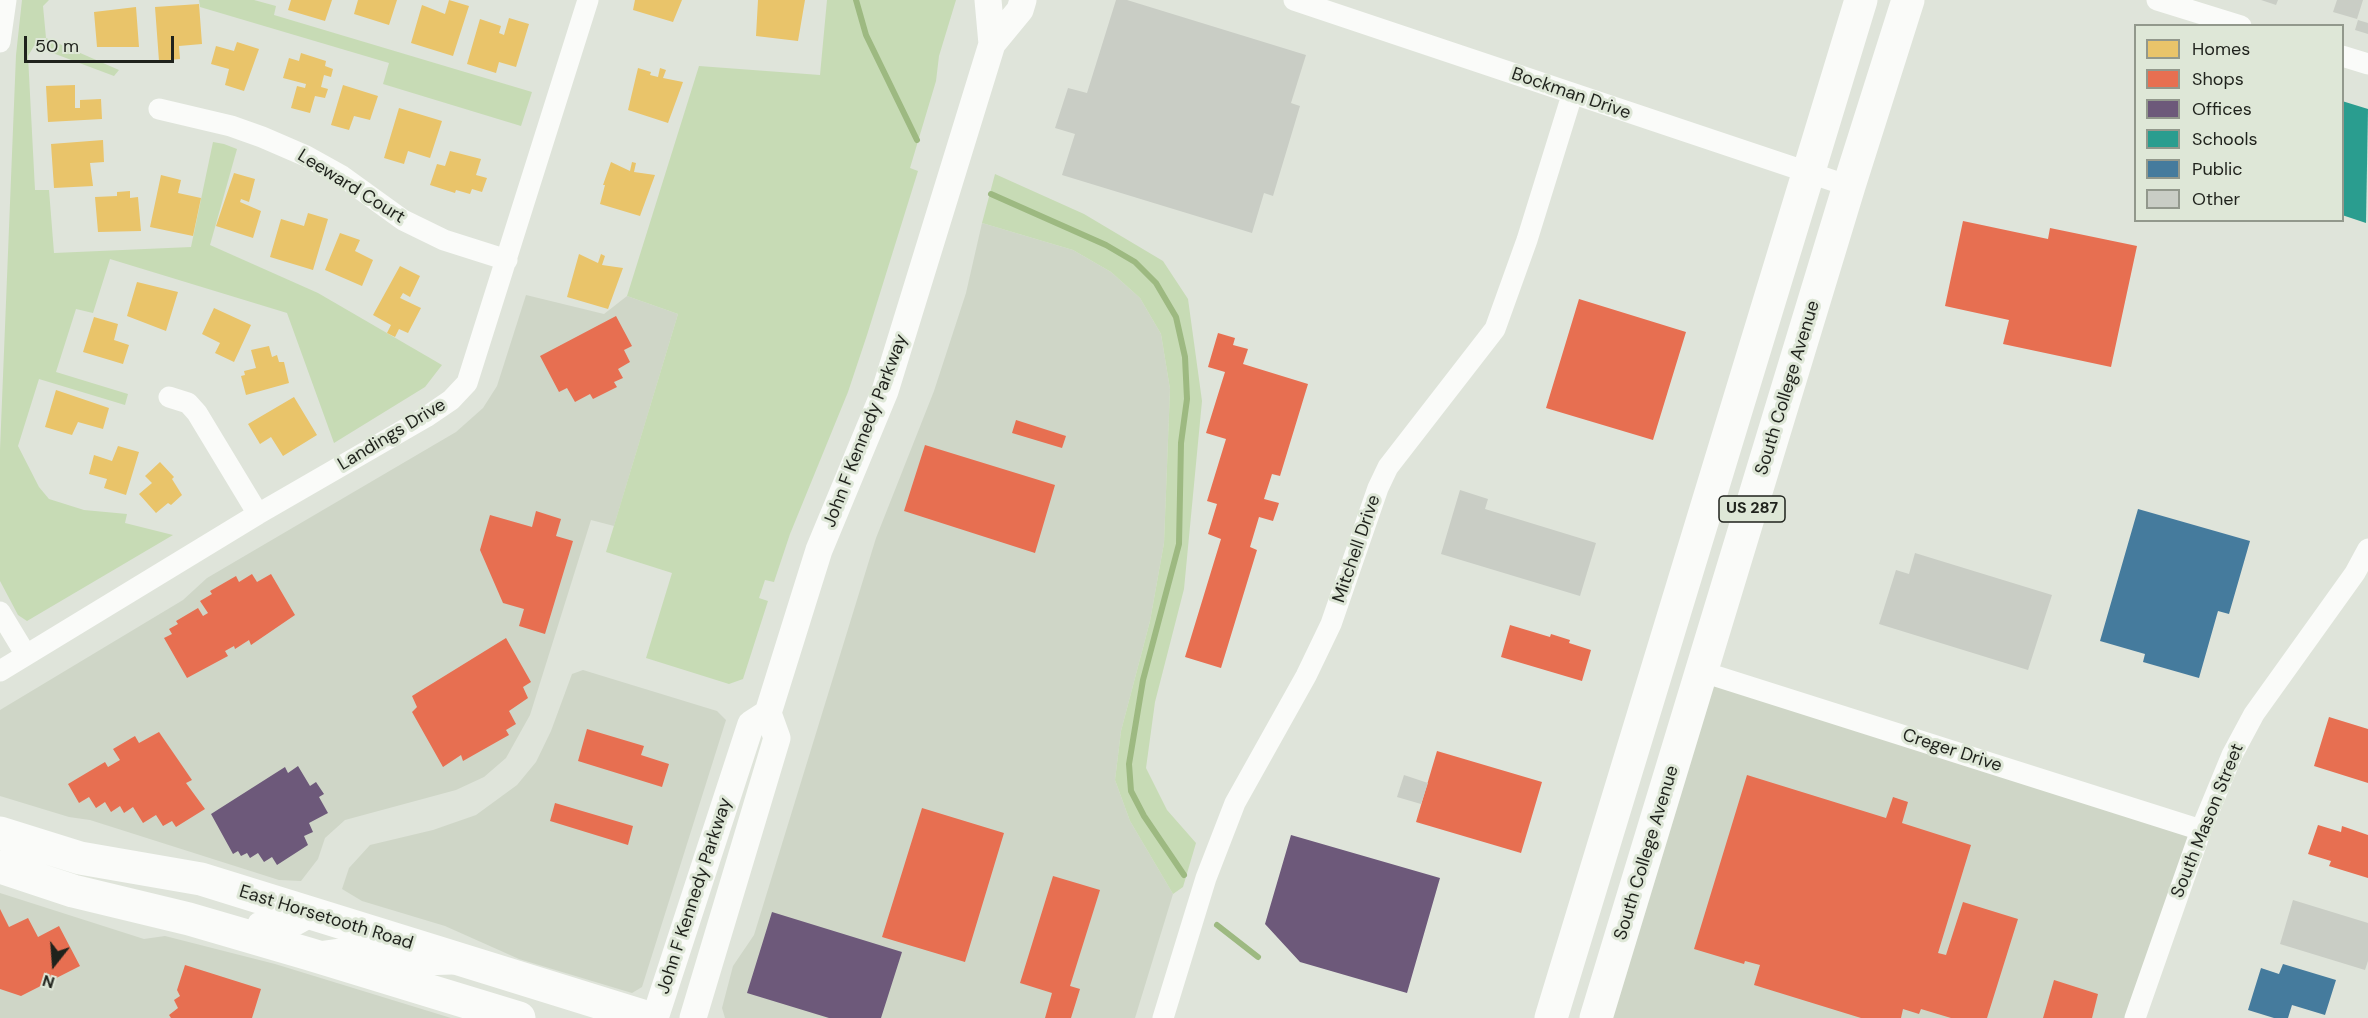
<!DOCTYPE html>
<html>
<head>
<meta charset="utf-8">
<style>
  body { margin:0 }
  #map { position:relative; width:2368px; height:1018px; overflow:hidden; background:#dfe4da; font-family:"DM Sans",sans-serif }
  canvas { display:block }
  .legend { position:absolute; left:2134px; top:24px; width:210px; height:198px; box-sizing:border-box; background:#dee7d7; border:2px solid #92988c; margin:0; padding:8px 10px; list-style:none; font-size:18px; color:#1f221c }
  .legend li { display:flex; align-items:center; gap:12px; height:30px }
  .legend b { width:30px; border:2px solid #92988c }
  .north { position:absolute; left:24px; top:934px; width:60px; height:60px; -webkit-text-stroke:4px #dee7d7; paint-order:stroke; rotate:197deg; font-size:16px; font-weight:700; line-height:24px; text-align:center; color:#1f221c }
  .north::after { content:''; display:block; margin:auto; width:21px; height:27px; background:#1f221c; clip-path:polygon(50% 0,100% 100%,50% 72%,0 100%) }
  .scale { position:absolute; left:24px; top:36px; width:150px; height:27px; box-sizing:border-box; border:3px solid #1f221c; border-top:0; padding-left:8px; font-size:18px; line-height:21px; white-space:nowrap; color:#1f221c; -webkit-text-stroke:4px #dee7d7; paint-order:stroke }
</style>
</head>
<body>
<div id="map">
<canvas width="2368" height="1018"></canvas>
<ul class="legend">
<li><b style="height:16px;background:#e9c46a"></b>Homes</li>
<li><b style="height:16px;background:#e76f51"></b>Shops</li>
<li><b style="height:16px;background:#6d597a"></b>Offices</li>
<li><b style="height:16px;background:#2a9d8f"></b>Schools</li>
<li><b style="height:16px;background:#457b9d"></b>Public</li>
<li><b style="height:16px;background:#c9cdc5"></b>Other</li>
</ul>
<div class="north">N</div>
<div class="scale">50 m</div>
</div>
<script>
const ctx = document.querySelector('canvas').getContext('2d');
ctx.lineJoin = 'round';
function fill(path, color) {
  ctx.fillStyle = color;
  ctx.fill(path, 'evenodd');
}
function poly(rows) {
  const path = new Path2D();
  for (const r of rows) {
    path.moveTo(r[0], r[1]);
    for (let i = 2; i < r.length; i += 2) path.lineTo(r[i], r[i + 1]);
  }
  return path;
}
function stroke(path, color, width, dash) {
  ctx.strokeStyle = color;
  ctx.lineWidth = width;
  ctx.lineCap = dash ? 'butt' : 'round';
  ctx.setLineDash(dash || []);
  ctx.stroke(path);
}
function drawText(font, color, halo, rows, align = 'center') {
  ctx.font = font + ' "DM Sans",sans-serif';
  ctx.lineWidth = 6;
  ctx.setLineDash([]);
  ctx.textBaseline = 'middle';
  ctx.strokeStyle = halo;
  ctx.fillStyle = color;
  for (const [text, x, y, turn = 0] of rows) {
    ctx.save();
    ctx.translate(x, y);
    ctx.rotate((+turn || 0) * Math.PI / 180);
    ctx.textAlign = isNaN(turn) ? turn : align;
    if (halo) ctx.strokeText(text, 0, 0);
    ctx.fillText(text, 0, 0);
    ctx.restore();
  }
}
const built = poly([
  [982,223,1073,250,1111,272,1140,298,1161,334,1170,389,1164,543,1150,621,1121,731,1115,780,1130,821,1173,894,1135,1018,725,1018,722,1008,733,966,754,935,876,538,934,391,966,293],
  [526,295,604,314,627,296,678,314,614,526,591,520,530,715,506,758,484,777,456,790,345,820,325,838,318,859,301,881,279,880,90,820,69,817,0,796,0,710,183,600,207,578,456,432,483,408,497,386],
  [583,670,717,711,726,720,642,987,632,993,519,959,445,926,362,901,342,889,349,868,370,845,433,830,476,815,517,785,536,762,551,731,572,674],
  [1703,672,2198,828,2135,1018,1597,1018],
  [0,893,144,939,165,936,275,964,451,1018,0,1018]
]);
const green = poly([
  [22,0,49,0,43,6,46,38,119,70,114,76,34,46,28,56,35,190,49,190,54,253,191,247,213,142,224,144,237,149,210,245,318,293,442,365,425,387,334,443,287,313,110,259,93,313,76,309,56,372,128,394,125,405,39,379,18,446,39,487,49,499,84,510,127,514,125,523,173,535,27,621,18,615,0,581,0,450,16,55],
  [199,0,254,0,276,6,274,15,532,92,521,126,383,84,389,63,200,7],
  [827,0,956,0,939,56,936,81,910,168,918,171,867,335,848,392,790,534,774,582,765,580,759,598,768,601,743,679,729,684,646,658,672,573,606,552,678,314,627,296,699,66,820,75],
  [995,174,1084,214,1163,261,1188,299,1202,401,1184,589,1155,702,1146,768,1167,810,1196,843,1183,887,1173,894,1130,821,1115,780,1121,731,1150,621,1164,543,1170,389,1161,334,1140,298,1111,272,1073,250,982,223]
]);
const homes = poly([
  [291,0,332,0,325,21,288,10],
  [358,0,397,0,389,25,354,14],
  [449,0,469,6,453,56,411,43,422,5,445,14],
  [635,0,682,0,673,22,633,10],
  [758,0,805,0,798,41,756,36],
  [199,4,202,44,179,46,180,59,159,61,155,7],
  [136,7,139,47,97,47,94,12],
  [509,18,529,24,516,67,499,62,496,73,467,64,480,19,501,26,499,33,504,35],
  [237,42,259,49,244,91,225,85,229,69,211,64,216,46,234,51],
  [301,53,326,61,325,66,333,69,331,77,324,75,321,87,328,89,325,98,315,96,310,113,291,108,297,86,305,88,306,84,283,78,289,58,299,61],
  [638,68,651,72,650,75,658,77,660,68,666,70,663,78,683,82,668,123,628,110],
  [75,85,75,108,80,108,80,100,101,99,102,119,48,122,46,86],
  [343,85,378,96,370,120,354,116,349,130,331,125],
  [399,108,442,121,430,158,408,151,404,164,384,158],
  [103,140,104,162,90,163,93,186,54,188,51,144],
  [450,151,481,159,476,175,487,178,482,192,472,189,470,194,456,190,455,193,430,185,437,164,445,166],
  [611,162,630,171,632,162,636,163,634,172,655,175,640,216,600,204,605,185,603,185],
  [234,173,255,179,249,202,241,199,240,202,261,211,253,238,216,226],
  [161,175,181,180,178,193,201,198,193,236,150,227],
  [130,191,130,198,138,197,141,231,98,232,95,197,117,196,117,192],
  [308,213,328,219,313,270,270,257,281,219,304,226],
  [340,233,360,240,355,251,373,260,362,286,325,270],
  [579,254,598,263,601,254,605,256,602,265,623,268,608,309,567,297],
  [400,266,420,276,410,297,403,293,400,298,421,308,408,333,399,329,395,337,387,333,391,325,373,315],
  [137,282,178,292,166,331,127,316],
  [214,308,251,325,234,362,215,353,220,343,202,334],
  [94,317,118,324,114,340,129,345,123,364,83,352],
  [269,346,272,357,277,355,279,362,284,362,289,383,246,395,241,376,245,375,244,371,256,368,251,350],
  [56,390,109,408,103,429,78,422,72,435,45,427],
  [294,397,317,435,283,456,271,437,260,444,248,424],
  [118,446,139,452,126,495,104,488,107,479,89,474,94,455,112,461],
  [160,462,174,477,172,479,182,495,171,505,168,503,156,513,139,494,152,483,145,476]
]);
const shops = poly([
  [1963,221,2048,239,2050,228,2137,246,2111,367,2003,344,2009,320,1945,306],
  [1579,299,1686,332,1653,440,1546,408],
  [616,316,632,346,624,350,630,362,618,369,623,378,614,382,617,387,593,399,590,394,575,402,567,388,559,392,540,356],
  [1218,333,1235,338,1233,345,1248,349,1243,364,1308,384,1280,476,1272,474,1264,499,1279,503,1273,521,1259,517,1250,547,1257,550,1221,668,1185,657,1221,539,1208,534,1217,504,1207,501,1226,439,1206,433,1225,372,1208,367],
  [1016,420,1066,436,1062,448,1012,433],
  [925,445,1055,485,1035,553,904,511],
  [536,511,561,519,556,536,573,541,545,634,519,626,524,609,503,603,480,550,490,515,532,527],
  [252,574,257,582,271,574,295,615,251,645,249,640,235,649,234,646,225,651,228,656,187,678,164,638,172,634,169,629,178,624,176,621,198,608,203,616,208,613,200,601,212,594,210,591,236,576,239,582],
  [1510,625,1550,637,1551,634,1570,640,1569,643,1591,650,1582,681,1501,657],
  [506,638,531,682,523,687,528,698,509,711,516,724,506,730,509,735,463,761,461,755,443,767,412,712,417,707,412,696],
  [2329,717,2368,729,2368,783,2314,766],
  [587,729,644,746,641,755,669,764,662,787,578,761],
  [159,732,192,780,186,783,205,809,176,827,172,821,163,826,156,815,143,823,133,807,124,813,120,806,111,812,105,802,96,808,89,797,79,803,68,784,105,762,108,767,120,760,113,749,135,736,139,743],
  [1437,751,1542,782,1521,853,1416,822],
  [1747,775,1886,818,1893,797,1908,802,1902,823,1971,845,1938,953,1946,955,1963,902,2018,919,1987,1018,1951,1018,1921,1009,1919,1014,1903,1009,1901,1018,1861,1018,1754,985,1760,965,1745,961,1744,964,1694,949],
  [555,803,633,826,628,845,550,821],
  [922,808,1004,833,965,962,882,937],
  [2318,825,2341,832,2342,826,2368,835,2368,878,2329,866,2331,861,2308,854],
  [1053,876,1100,890,1070,986,1080,989,1071,1018,1045,1018,1052,993,1020,983],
  [0,909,9,927,28,918,38,937,59,926,80,966,21,996,0,989],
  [185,965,261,989,252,1018,171,1018,169,1015,178,1008,174,1000,180,996,177,990],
  [2054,980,2098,994,2092,1018,2043,1018]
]);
const offices = poly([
  [298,766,310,786,316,782,324,794,319,797,328,813,309,823,313,832,304,836,308,845,277,865,272,857,264,862,258,853,250,858,247,853,241,856,238,851,233,854,211,814,285,767,288,773],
  [1291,835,1440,878,1407,993,1300,962,1265,924],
  [772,912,902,952,881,1018,829,1018,747,993]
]);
const schools = poly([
  [2342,101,2368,109,2366,223,2342,215]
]);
const public = poly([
  [2138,509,2250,541,2229,614,2218,611,2199,678,2143,662,2145,654,2100,641],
  [2283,964,2336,980,2325,1015,2292,1005,2288,1018,2274,1018,2248,1010,2261,968,2279,974]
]);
const stream = poly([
  [856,0,866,35,917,140],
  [991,194,1106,245,1135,262,1156,283,1176,317,1185,357,1187,399,1181,443,1179,544,1143,680,1129,764,1131,791,1144,816,1184,875],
  [1217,925,1258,957]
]);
const building = poly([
  [1116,0,1127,0,1306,55,1291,103,1300,106,1273,196,1264,193,1252,233,1062,175,1075,134,1055,128,1068,88,1087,93],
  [2261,0,2278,0,2276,5],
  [2337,0,2363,0,2357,19,2333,12],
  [2358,20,2368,23,2368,34,2355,30],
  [1460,490,1488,499,1485,509,1596,543,1580,596,1441,554],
  [1915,553,2052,595,2028,670,1879,624,1896,570,1909,574],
  [1404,775,1428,783,1421,804,1397,797],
  [2293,900,2368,923,2368,961,2365,970,2280,944]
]);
const minor = poly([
  [1294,0,1849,186],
  [2157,0,2241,26],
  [0,42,6,0],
  [2342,56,2368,64],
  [159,109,231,126,262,137,306,156,342,176,403,220,444,240,507,260],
  [169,397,188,403,197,413,258,514],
  [0,612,26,655],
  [0,671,258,514,426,417,451,400,467,383,588,0],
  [1703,672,2201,830],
  [258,923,285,931,314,915],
  [319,952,356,947,421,965,452,964],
  [1163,1018,1206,878,1235,803,1306,676,1331,624,1378,488,1388,467,1495,329,1527,240,1572,95],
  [2135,1018,2201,830,2232,755,2254,714,2355,573,2368,549]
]);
const tertiary = poly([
  [988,0,992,44],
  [655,1018,751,724,768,713],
  [693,1018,777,738,768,713,803,601,819,550,885,391,992,44,1020,10,1023,0]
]);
const primary = poly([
  [0,833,80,858,201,879,649,1018],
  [0,867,73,891,189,919,309,954,519,1018]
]);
const trunk = poly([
  [1551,1018,1861,0],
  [1596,1018,1849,186,1908,0]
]);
const shields = [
  [1752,509,66]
];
const shieldNames = [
  ["US 287",1752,509]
];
const streetNames = [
  ["Bockman Drive",1571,94,19],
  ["Leeward Court",351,187,32],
  ["South College Avenue",1788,388,-73],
  ["John F Kennedy Parkway",866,431,-69],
  ["Landings Drive",392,435,-31],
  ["Mitchell Drive",1357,549,-71],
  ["Creger Drive",1952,751,18],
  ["South Mason Street",2208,821,-68],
  ["South College Avenue",1647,853,-73],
  ["John F Kennedy Parkway",695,896,-72],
  ["East Horsetooth Road",326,918,17]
];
fill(built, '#cfd6c7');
fill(green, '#c7dbb5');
fill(homes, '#e9c46a');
fill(shops, '#e76f51');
fill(offices, '#6d597a');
fill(schools, '#2a9d8f');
fill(public, '#457b9d');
stroke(stream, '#9db981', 6);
fill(building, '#c9cdc5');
stroke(minor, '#fafbf9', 21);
stroke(tertiary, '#fafbf9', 27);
stroke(primary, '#fafbf9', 33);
stroke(trunk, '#fafbf9', 33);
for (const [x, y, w] of shields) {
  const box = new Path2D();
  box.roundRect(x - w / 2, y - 13, w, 26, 4.5);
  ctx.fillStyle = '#dee7d7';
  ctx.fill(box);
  stroke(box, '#1f221c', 1.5);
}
drawText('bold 16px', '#1f221c', null, shieldNames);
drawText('18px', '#1f221c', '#dee7d7', streetNames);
</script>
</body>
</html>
